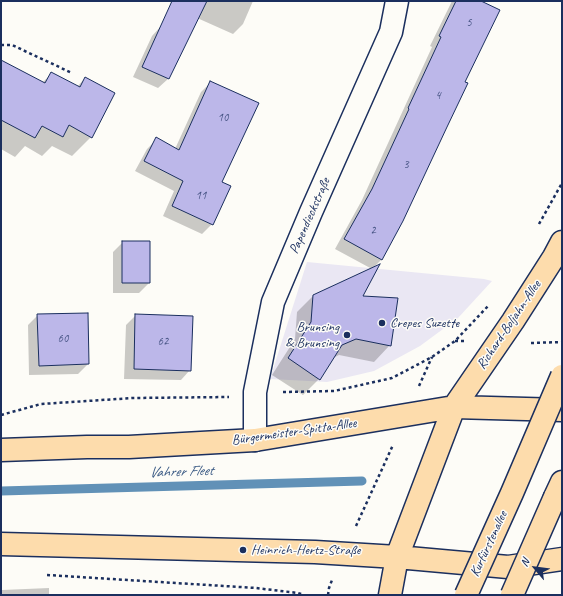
<!DOCTYPE html>
<html>
<head>
<meta charset="utf-8">
<style>
  body { margin:0 }
  #map { position:relative; width:563px; height:596px; overflow:hidden; background:#fdfcf7; font-family:Caveat,sans-serif }
  canvas { display:block }
  .frame { position:absolute; inset:0; border:2px solid #1b2f5e; pointer-events:none }
  .north { position:absolute; left:515px; top:548px; width:40px; height:40px; -webkit-text-stroke:3px #fdfcf7; paint-order:stroke; rotate:298deg; font-size:11px; font-weight:700; line-height:16px; text-align:center; color:#1b2f5e }
  .north::after { content:''; display:block; margin:auto; width:14px; height:18px; background:#1b2f5e; clip-path:polygon(50% 0,100% 100%,50% 72%,0 100%) }
</style>
</head>
<body>
<div id="map">
<canvas width="563" height="596"></canvas>
<div class="frame"></div>
<div class="north">N</div>
</div>
<script>
const ctx = document.querySelector('canvas').getContext('2d');
ctx.lineJoin = 'round';
function fill(path, color) {
  ctx.fillStyle = color;
  ctx.fill(path, 'evenodd');
}
function poly(rows) {
  const path = new Path2D();
  for (const r of rows) {
    path.moveTo(r[0], r[1]);
    for (let i = 2; i < r.length; i += 2) path.lineTo(r[i], r[i + 1]);
  }
  return path;
}
function stroke(path, color, width, dash) {
  ctx.strokeStyle = color;
  ctx.lineWidth = width;
  ctx.lineCap = dash ? 'butt' : 'round';
  ctx.setLineDash(dash || []);
  ctx.stroke(path);
}
function drawText(font, color, halo, rows, align = 'center') {
  ctx.font = font + ' Caveat,sans-serif';
  ctx.lineWidth = 3;
  ctx.setLineDash([]);
  ctx.textBaseline = 'middle';
  ctx.strokeStyle = halo;
  ctx.fillStyle = color;
  for (const [text, x, y, turn = 0] of rows) {
    ctx.save();
    ctx.translate(x, y);
    ctx.rotate((+turn || 0) * Math.PI / 180);
    ctx.textAlign = isNaN(turn) ? turn : align;
    if (halo) ctx.strokeText(text, 0, 0);
    ctx.fillText(text, 0, 0);
    ctx.restore();
  }
}
const built = poly([
  [307,262,484,279,492,281,458,318,420,346,374,371,327,382,270,379]
]);
const shadow = poly([
  [180,1,253,1,243,24,233,34,177,9],
  [452,1,479,1,382,259,373,268,362,297,390,345,374,362,339,355,333,358,319,379,303,395,272,375,295,339,297,312,313,296,372,269,335,249,362,200,432,47,430,46],
  [161,26,168,79,158,88,133,77,152,36],
  [1,70,42,83,51,74,77,87,85,78,91,137,72,156,52,146,42,156,25,146,15,157,1,149],
  [211,82,221,182,212,224,202,234,163,216,174,191,135,171,147,149,157,139,175,149,201,92],
  [123,242,149,242,149,283,139,293,113,293,113,252],
  [87,314,88,364,78,374,29,375,28,325,38,315],
  [136,315,190,370,181,380,124,379,126,325],
  [49,588,49,595,1,595,2,590]
]);
const stream = poly([
  [1,491,362,481]
]);
const building = poly([
  [172,1,207,1,169,79,142,67,172,1],
  [456,1,481,1,500,10,465,82,468,83,447,127,403,221,382,260,344,239,372,189,409,109,408,108,441,37,439,36,456,1],
  [1,60,45,83,51,72,80,87,85,77,115,93,92,138,69,125,63,137,42,126,35,138,1,120,1,60],
  [210,81,259,103,222,182,231,186,213,225,172,206,183,181,144,161,156,137,179,150,210,81],
  [122,241,150,241,150,283,122,283,122,241],
  [380,264,363,296,398,298,391,346,356,339,342,345,320,380,288,358,311,322,313,295,380,264],
  [88,313,89,364,39,366,37,314,88,313],
  [135,314,193,316,191,371,134,369,135,314]
]);
const path = poly([
  [1,45,12,45,72,73],
  [539,224,562,183],
  [455,341,466,341],
  [531,343,562,342],
  [419,386,432,357],
  [283,392,334,391,392,378,432,357,455,341,489,305],
  [1,415,41,404,133,398,229,397],
  [356,526,393,445],
  [47,575,256,588,298,593,304,595],
  [328,595,329,588,332,580]
]);
const minor = poly([
  [255,440,255,392,273,302,311,212,391,32,397,1]
]);
const major = poly([
  [1,450,87,447,129,447,255,440,454,407,562,410],
  [555,497,562,482],
  [1,544,315,552,397,557,508,567,562,559],
  [390,595,397,557,454,407,513,321,554,257,562,242]
]);
const majorBridge = poly([
  [466,595,512,493,562,376],
  [512,595,555,497]
]);
const markers = [
  [382,323,4,"#1b2f5e"],
  [347,335,4,"#1b2f5e"],
  [243,550,4,"#1b2f5e"]
];
const numberNames = [
  ["5",469,23],
  ["4",438,96],
  ["10",223,118],
  ["3",406,165],
  ["11",201,196],
  ["2",373,231],
  ["60",63,339],
  ["62",163,342]
];
const streetNames = [
  ["Papendieckstraße",310,216,-66],
  ["Richard-Boljahn-Allee",509,325,-56],
  ["Bürgermeister-Spitta-Allee",294,432,-8],
  ["Kurfürstenallee",489,544,-65]
];
const poiNames = [
  ["Crepes Suzette",390,323],
  ["Brunsing",339,327,"right"],
  ["& Brunsing",339,343,"right"],
  ["Heinrich-Hertz-Straße",251,550]
];
const waterNames = [
  ["Vahrer Fleet",181,472,-2]
];
fill(built, '#eae7f3');
fill(shadow, '#0003');
stroke(stream, '#6191b7', 9);
fill(building, '#bcb7e9');
stroke(building, '#1b2f5e', 1);
stroke(minor, '#1b2f5e', 25);
stroke(major, '#1b2f5e', 25);
stroke(path, '#1b2f5e', 2.5, [3, 3]);
stroke(minor, '#fdfcf7', 22);
stroke(major, '#fddcac', 22);
stroke(majorBridge, '#1b2f5e', 25, []);
stroke(majorBridge, '#fddcac', 22);
for (const [x, y, r, color] of markers) {
  const dot = new Path2D();
  dot.arc(x, y, r, 0, 2 * Math.PI);
  ctx.fillStyle = color;
  ctx.fill(dot);
  stroke(dot, '#fdfcf7', 1.5);
}
drawText('12px', '#435181', null, numberNames);
drawText('14px', '#1b2f5e', '#fdfcf7', streetNames);
drawText('14px', '#1b2f5e', '#fdfcf7', poiNames, 'left');
drawText('italic 15px', '#385883', '#fdfcf7', waterNames);
</script>
</body>
</html>
